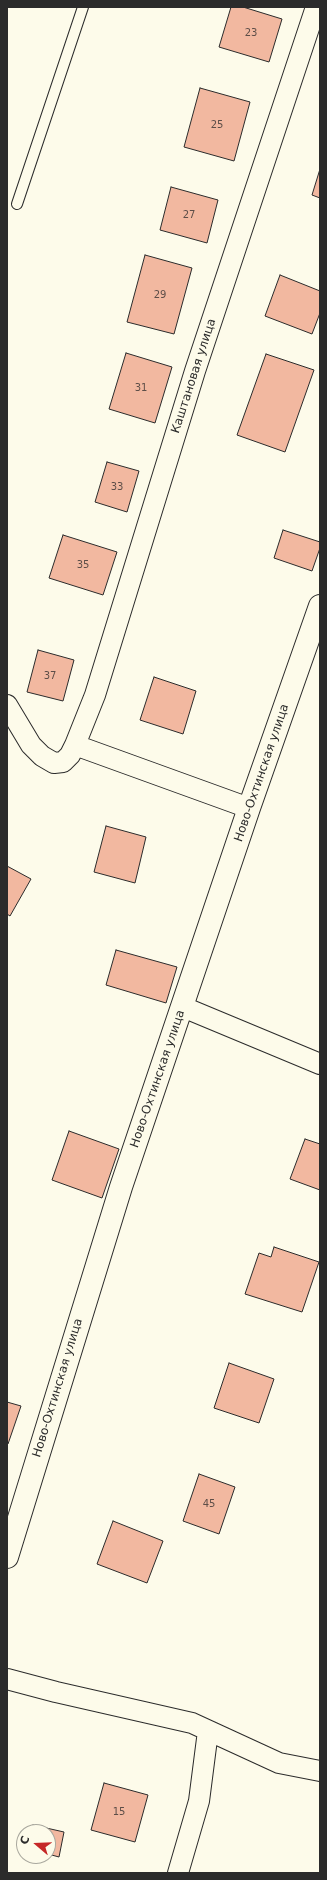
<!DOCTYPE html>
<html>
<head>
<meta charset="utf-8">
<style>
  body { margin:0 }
  #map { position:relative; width:327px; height:1880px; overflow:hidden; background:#fdfbea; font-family:"DejaVu Sans",sans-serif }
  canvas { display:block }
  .frame { position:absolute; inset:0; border:8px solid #2b2b2b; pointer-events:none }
  .north { position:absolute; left:16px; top:1824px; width:40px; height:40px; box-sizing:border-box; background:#fdfbea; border:1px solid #a9a89e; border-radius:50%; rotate:289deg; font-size:11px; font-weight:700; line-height:16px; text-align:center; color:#2b2b2b }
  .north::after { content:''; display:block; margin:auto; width:14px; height:18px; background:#c62828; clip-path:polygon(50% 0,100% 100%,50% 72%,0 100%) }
</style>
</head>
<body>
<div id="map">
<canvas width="327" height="1880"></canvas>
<div class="frame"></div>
<div class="north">С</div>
</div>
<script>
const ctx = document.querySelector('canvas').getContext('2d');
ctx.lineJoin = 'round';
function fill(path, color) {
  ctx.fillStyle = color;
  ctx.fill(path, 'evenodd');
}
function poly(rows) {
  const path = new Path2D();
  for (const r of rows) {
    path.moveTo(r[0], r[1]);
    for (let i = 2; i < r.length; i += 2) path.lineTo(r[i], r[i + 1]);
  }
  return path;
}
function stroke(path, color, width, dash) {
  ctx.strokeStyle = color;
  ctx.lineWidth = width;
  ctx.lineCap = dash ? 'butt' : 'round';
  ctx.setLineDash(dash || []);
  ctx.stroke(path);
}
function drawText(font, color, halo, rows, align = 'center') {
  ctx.font = font + ' "DejaVu Sans",sans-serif';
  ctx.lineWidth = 3;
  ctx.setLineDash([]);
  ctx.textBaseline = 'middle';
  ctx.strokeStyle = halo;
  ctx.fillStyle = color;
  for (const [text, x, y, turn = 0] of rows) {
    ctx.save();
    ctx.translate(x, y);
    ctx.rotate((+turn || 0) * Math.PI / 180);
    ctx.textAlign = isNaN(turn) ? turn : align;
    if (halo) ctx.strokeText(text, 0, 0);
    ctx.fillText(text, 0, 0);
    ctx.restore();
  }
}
const building = poly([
  [231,7,243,7,282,19,269,62,219,47,231,7],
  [200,88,250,102,234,161,184,147,200,88],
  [320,169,320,198,312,195,320,169],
  [171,187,218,200,207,243,160,230,171,187],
  [145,255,192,268,174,334,127,322,145,255],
  [280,275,320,291,320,313,312,334,265,316,280,275],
  [126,353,172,367,155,423,109,409,126,353],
  [266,354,314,370,285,452,237,435,266,354],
  [107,462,139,471,127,512,95,502,107,462],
  [283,530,320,542,320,548,312,571,274,558,283,530],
  [63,535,117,552,103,595,49,578,63,535],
  [38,650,74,660,63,701,27,692,38,650],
  [154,677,196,691,183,734,140,720,154,677],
  [106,826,146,837,135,883,94,872,106,826],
  [7,866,31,879,10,916,7,914,7,866],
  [116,950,177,967,166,1003,106,985,116,950],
  [69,1131,119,1149,102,1198,52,1180,69,1131],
  [305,1139,320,1144,320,1190,290,1179,305,1139],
  [274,1247,319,1262,302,1312,245,1294,259,1253,271,1257,274,1247],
  [229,1363,274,1379,259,1423,214,1408,229,1363],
  [7,1402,21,1406,8,1444,7,1444,7,1402],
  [199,1474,235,1487,219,1534,183,1521,199,1474],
  [113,1521,163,1541,147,1583,97,1564,113,1521],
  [104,1783,148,1795,135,1842,91,1830,104,1783],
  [33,1825,64,1832,59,1857,48,1854,48,1832,31,1832,33,1825]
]);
const lane = poly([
  [17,204,83,7]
]);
const street = poly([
  [7,705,31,745,42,756,54,763,63,762,70,755,75,745,249,808],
  [75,745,95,695,195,371,316,7],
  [183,1007,320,1064],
  [7,1679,56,1692,192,1723,279,1763,320,1771],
  [178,1873,199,1801,208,1731]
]);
const secondary = poly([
  [7,1557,121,1187,249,808,320,606]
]);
const numberNames = [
  ["23",251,33],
  ["25",217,125],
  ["27",189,215],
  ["29",160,295],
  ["31",141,388],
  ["33",117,487],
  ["35",83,565],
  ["37",50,676],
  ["45",209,1504],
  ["15",119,1812]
];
const streetNames = [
  ["Каштановая улица",194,376,-72],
  ["Ново-Охтинская улица",262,773,-71],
  ["Ново-Охтинская улица",158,1079,-71],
  ["Ново-Охтинская улица",58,1388,-73]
];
fill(building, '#f2b8a0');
stroke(building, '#2b2b2b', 1);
stroke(lane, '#2b2b2b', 12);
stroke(street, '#2b2b2b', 22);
stroke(secondary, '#2b2b2b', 24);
stroke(lane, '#fdfbea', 10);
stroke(street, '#fdfbea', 20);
stroke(secondary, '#fdfbea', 22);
drawText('10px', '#5d4e48', null, numberNames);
drawText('12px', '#2b2b2b', '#fdfbea', streetNames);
</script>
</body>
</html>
